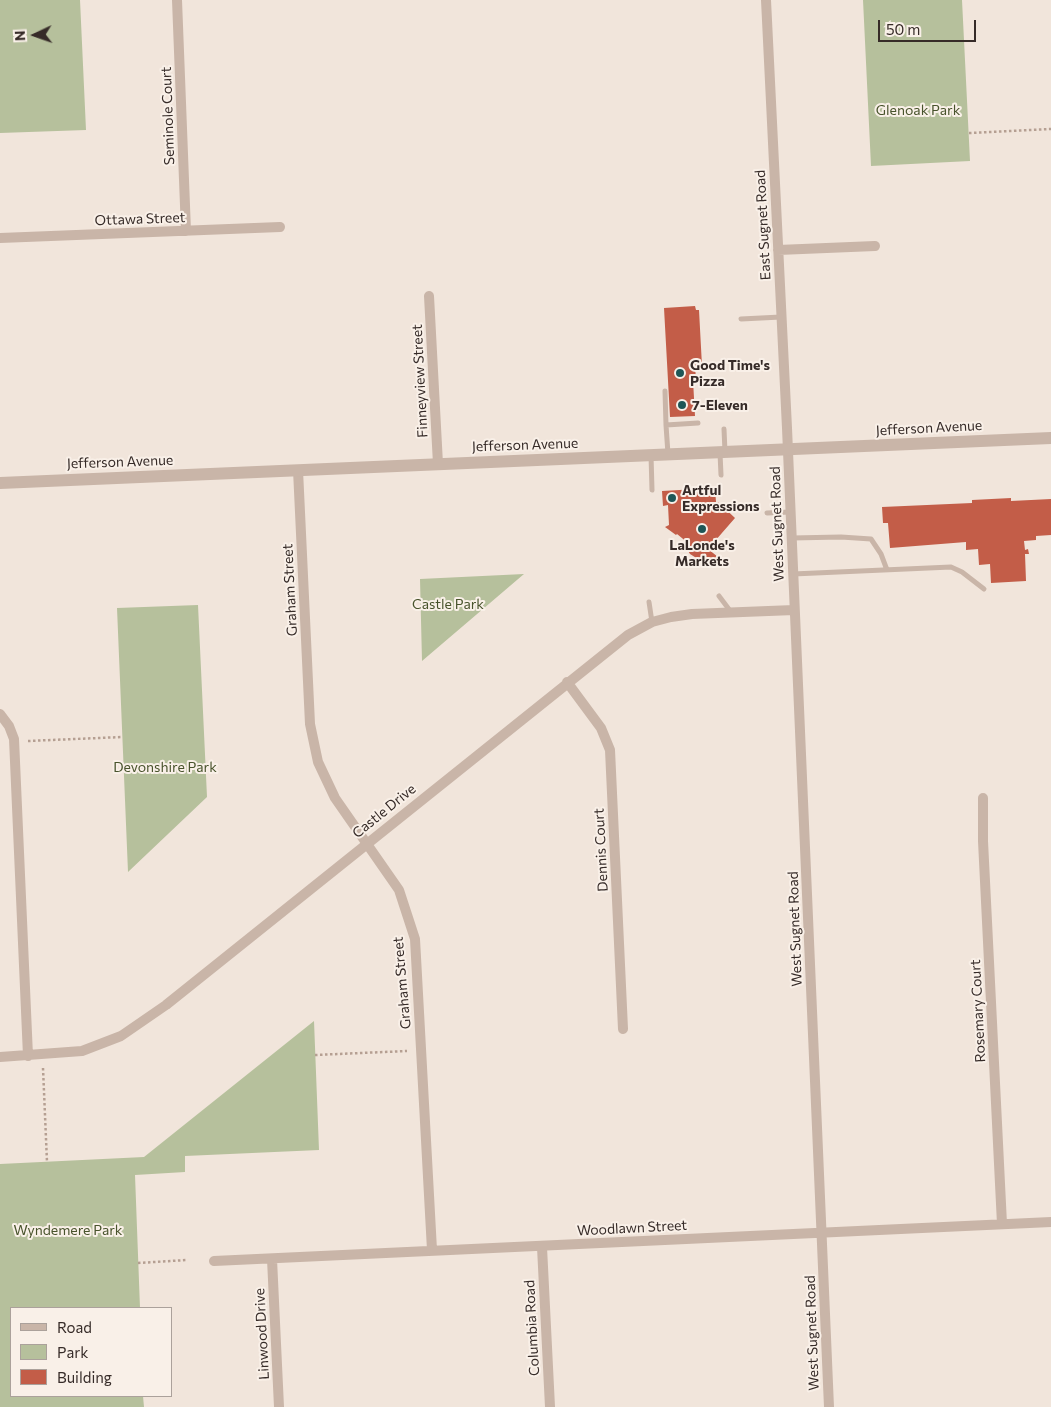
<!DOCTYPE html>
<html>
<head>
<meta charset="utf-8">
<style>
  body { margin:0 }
  #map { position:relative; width:1051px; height:1407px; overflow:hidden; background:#f1e5db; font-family:Commissioner,sans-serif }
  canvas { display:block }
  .legend { position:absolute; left:10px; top:1307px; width:162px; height:90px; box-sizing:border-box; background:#f9f0e8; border:1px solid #aba19b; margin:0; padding:6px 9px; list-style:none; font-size:15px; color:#362b28 }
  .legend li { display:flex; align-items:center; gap:10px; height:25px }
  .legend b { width:25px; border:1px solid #aba19b }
  .north { position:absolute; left:10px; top:10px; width:50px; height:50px; -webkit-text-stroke:4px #f9f0e8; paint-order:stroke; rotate:267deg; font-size:14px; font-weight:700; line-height:20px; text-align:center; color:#362b28 }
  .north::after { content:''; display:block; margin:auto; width:18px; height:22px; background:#362b28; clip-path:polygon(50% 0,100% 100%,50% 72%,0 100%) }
  .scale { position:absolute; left:878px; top:20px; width:98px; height:22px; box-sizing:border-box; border:2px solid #362b28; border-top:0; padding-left:6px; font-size:15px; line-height:18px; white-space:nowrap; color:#362b28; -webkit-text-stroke:4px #f9f0e8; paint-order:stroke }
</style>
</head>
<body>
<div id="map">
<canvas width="1051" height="1407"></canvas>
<ul class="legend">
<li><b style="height:6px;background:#c9b5a8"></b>Road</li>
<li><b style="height:14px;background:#b6c09c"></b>Park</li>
<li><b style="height:14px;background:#c35d48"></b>Building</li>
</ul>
<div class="north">N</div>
<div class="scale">50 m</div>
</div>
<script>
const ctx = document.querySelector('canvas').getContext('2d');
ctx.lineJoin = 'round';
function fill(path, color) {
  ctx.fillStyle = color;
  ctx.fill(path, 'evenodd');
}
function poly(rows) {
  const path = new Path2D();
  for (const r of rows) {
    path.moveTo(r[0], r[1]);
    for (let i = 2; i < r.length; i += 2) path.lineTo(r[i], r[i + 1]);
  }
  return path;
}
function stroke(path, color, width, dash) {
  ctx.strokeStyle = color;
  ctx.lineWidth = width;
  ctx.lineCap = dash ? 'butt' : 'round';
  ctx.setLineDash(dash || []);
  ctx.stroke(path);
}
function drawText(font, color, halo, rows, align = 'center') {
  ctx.font = font + ' Commissioner,sans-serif';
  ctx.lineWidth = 4;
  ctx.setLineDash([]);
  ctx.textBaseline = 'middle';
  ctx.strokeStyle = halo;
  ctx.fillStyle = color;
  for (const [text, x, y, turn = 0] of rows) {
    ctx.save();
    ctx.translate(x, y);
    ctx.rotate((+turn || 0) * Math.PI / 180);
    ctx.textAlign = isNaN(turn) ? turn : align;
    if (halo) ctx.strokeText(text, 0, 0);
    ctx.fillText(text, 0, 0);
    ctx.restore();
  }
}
const green = poly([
  [0,0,80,0,86,130,0,133],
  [863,0,962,0,970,161,871,166],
  [524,574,422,661,420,579],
  [198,605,207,797,128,872,117,608],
  [314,1021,319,1150,185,1156,185,1172,135,1175,140,1308,11,1308,11,1396,143,1396,144,1407,0,1407,0,1164,144,1157]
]);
const building = poly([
  [695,306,696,310,699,310,702,366,695,366,696,379,693,380,695,416,670,417,664,308],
  [715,488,716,502,710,502,710,506,717,505,718,502,735,518,708,549,718,557,709,567,700,558,698,559,690,554,685,546,688,543,677,534,676,535,665,527,669,525,668,505,663,506,662,491],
  [1011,498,1011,501,1051,499,1051,535,1036,536,1036,540,1024,541,1025,550,1028,549,1029,554,1025,554,1026,581,991,583,990,564,979,565,978,549,966,550,966,542,890,548,888,523,883,523,882,507,972,503,972,500]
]);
const path = poly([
  [969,133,1051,129],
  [28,741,122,737],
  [315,1055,407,1051],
  [43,1068,47,1162],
  [138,1263,187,1260]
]);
const service = poly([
  [741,319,781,317],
  [665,391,666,425],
  [724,429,725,452],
  [720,453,721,475],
  [668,454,666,425,698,423],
  [651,455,652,490],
  [767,513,790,512],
  [792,538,841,537,871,539,881,554,887,570],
  [793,574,951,567,962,572,984,589],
  [719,596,731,612],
  [649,602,652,622]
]);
const minor = poly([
  [177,0,186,231],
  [766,0,787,428,829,1407],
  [0,238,280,227],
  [778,250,875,246],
  [429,296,438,464],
  [298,470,310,724,318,762,335,798,399,890,415,939,432,1250],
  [567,682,601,728,610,750,623,1029],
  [0,714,9,726,14,739,28,1056],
  [983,798,983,841,1002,1224],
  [0,1057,82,1051,121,1036,166,1005,628,635,652,622,671,617,692,614,794,610],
  [542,1247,550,1407],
  [272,1259,279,1407],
  [214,1261,1051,1222]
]);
const tertiary = poly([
  [0,483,1051,438]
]);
const markers = [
  [680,373,5,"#1e5656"],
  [682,405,5,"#1e5656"],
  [672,498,5,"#1e5656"],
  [702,529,5,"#1e5656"]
];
const parkNames = [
  ["Glenoak Park",918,110],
  ["Castle Park",448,604],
  ["Devonshire Park",165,767],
  ["Wyndemere Park",68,1230]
];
const streetNames = [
  ["Seminole Court",168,116,-92],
  ["Ottawa Street",140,219,-2],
  ["East Sugnet Road",763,225,-93],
  ["Finneyview Street",420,381,-93],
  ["Jefferson Avenue",929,428,-3],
  ["Jefferson Avenue",525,445,-2],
  ["Jefferson Avenue",120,462,-2],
  ["West Sugnet Road",777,524,-92],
  ["Graham Street",290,590,-93],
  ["Castle Drive",384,811,-39],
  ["Dennis Court",601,850,-93],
  ["West Sugnet Road",795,929,-92],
  ["Graham Street",402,983,-95],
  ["Rosemary Court",978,1011,-93],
  ["Woodlawn Street",632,1228,-3],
  ["Columbia Road",532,1328,-93],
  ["West Sugnet Road",812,1333,-92],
  ["Linwood Drive",262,1334,-93]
];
const poiNames = [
  ["Good Time's",690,365],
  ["Pizza",690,381],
  ["7-Eleven",692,405],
  ["Artful",682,490],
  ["Expressions",682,506],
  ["LaLonde's",702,545,"center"],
  ["Markets",702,561,"center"]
];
fill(green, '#b6c09c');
fill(building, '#c35d48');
stroke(path, '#b59f92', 2.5, [2.5, 2.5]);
stroke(service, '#c9b5a8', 5);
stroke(minor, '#c9b5a8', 10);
stroke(tertiary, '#c9b5a8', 12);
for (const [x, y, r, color] of markers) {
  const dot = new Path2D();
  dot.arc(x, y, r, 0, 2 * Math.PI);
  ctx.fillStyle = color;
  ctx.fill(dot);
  stroke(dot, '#f9f0e8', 2);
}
drawText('14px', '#48532c', '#f9f0e8', parkNames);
drawText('14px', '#362b28', '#f9f0e8', streetNames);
drawText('bold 14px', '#362b28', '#f9f0e8', poiNames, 'left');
</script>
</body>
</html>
